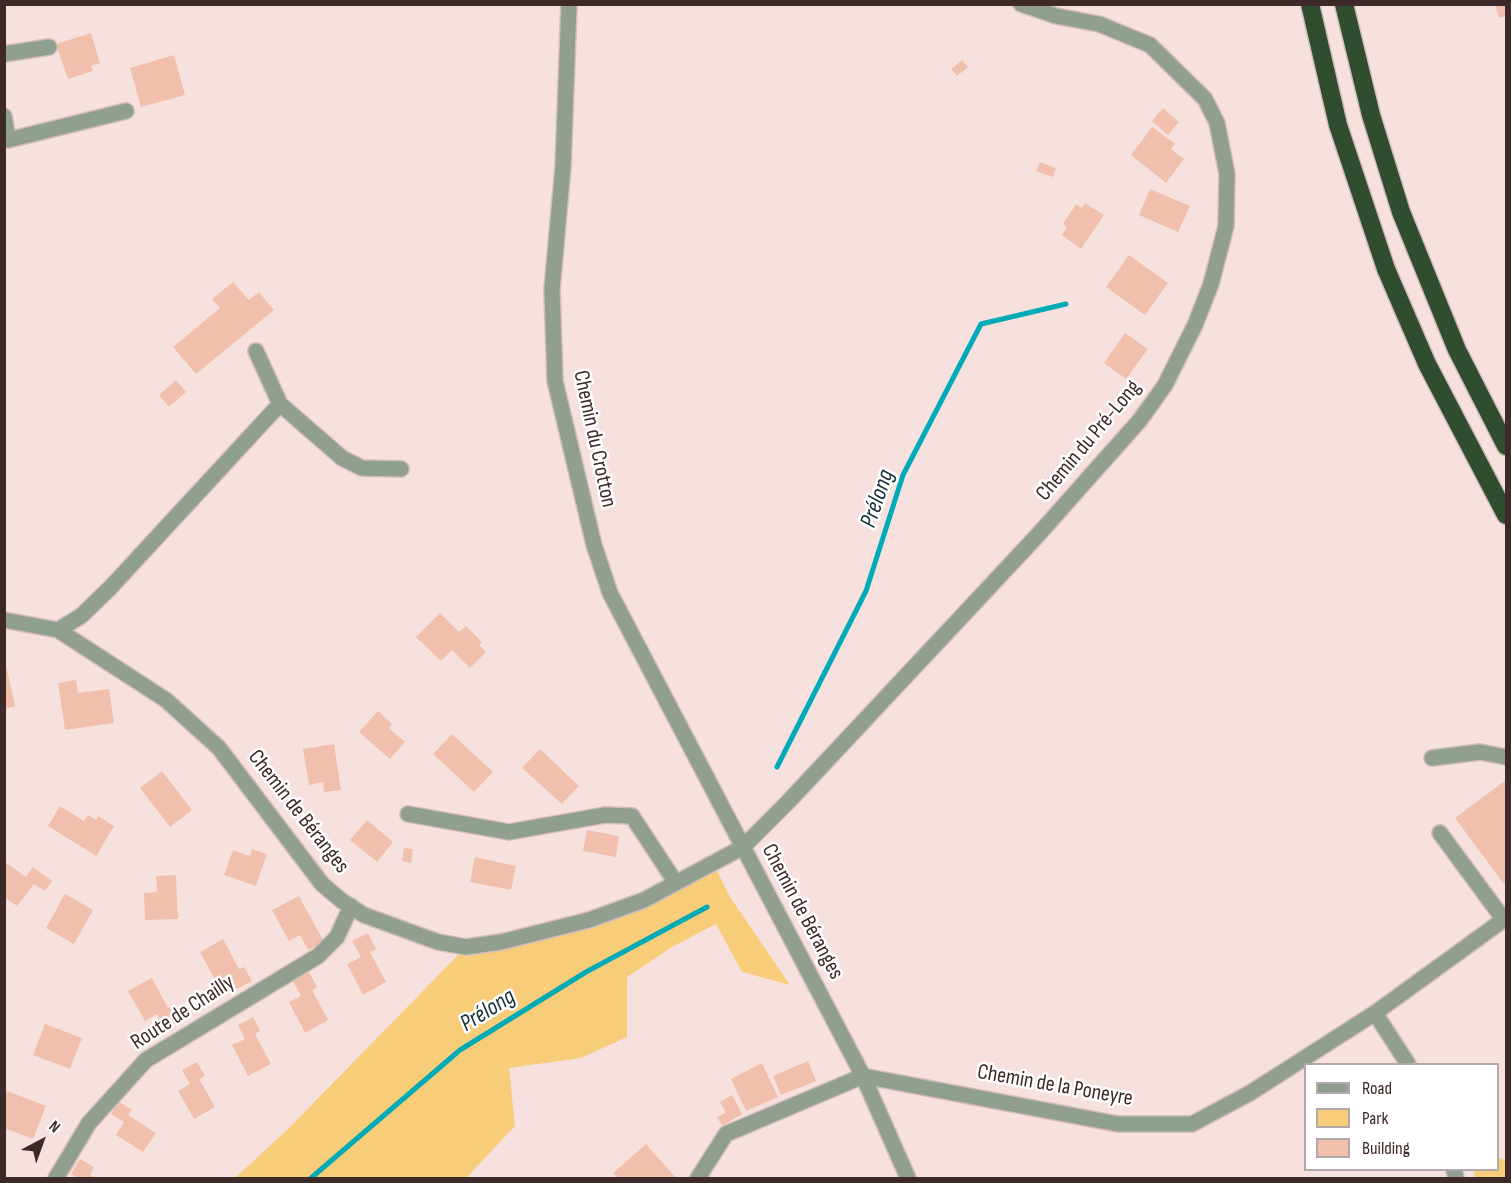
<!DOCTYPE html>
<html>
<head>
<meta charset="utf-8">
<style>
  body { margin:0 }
  #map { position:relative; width:1511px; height:1183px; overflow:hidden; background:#f7e1df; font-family:"Sofia Sans Condensed",sans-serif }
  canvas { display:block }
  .frame { position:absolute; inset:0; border:6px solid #3d2928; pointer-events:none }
  .legend { position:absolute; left:1304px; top:1063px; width:195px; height:108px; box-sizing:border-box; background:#fff; border:2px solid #b1a9a9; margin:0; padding:8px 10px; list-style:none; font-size:18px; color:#3d2928 }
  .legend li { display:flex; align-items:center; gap:12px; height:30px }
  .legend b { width:30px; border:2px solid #b1a9a9 }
  .north { position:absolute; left:12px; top:1111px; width:60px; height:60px; -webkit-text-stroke:4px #fff; paint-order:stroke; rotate:41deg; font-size:16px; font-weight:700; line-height:24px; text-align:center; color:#3d2928 }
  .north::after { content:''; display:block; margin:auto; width:21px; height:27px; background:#3d2928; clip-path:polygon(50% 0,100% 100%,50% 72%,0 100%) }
</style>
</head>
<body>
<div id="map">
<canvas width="1511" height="1183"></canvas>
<div class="frame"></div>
<ul class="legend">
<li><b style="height:8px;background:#909f8f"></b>Road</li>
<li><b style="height:16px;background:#f7cd79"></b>Park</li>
<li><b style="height:16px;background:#f0c0ad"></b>Building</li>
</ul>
<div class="north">N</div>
</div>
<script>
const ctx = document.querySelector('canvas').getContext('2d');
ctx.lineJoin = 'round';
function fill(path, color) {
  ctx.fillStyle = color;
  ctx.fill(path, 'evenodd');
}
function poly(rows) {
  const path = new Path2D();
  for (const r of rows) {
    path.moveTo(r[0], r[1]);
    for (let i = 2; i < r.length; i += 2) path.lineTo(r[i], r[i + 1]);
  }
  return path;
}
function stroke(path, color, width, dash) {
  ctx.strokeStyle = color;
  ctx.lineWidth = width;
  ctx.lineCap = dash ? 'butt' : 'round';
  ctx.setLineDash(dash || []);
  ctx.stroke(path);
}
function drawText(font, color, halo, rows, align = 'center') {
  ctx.font = font + ' "Sofia Sans Condensed",sans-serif';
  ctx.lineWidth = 5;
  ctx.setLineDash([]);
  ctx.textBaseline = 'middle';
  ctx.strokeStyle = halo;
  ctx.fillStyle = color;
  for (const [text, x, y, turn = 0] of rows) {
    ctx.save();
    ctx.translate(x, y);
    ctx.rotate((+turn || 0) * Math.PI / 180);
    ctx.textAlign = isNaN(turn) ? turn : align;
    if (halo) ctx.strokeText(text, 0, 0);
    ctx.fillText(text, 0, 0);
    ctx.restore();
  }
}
const green = poly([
  [713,863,730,897,790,985,742,972,716,924,672,947,627,977,627,1037,581,1058,509,1068,515,1126,466,1178,235,1178,288,1129,466,947,589,920],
  [1498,1158,1506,1160,1506,1178,1475,1178,1474,1170,1498,1170]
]);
const stream = poly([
  [777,767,866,591,903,475,981,324,1066,304],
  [311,1178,460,1050,586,972,707,907]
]);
const building = poly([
  [1495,4,1506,4,1506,16,1499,18],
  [91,33,100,63,91,66,93,71,68,79,56,44],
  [174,55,185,95,141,107,130,68],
  [962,60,968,67,957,76,951,69],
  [1163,108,1179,122,1168,135,1152,121],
  [1152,127,1175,144,1171,149,1184,159,1166,183,1131,155],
  [1040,162,1056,168,1053,177,1036,171],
  [1150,189,1190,206,1178,232,1139,215],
  [1085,203,1104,215,1081,249,1062,235,1067,227,1063,224,1076,204,1082,208],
  [1129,255,1168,283,1145,315,1106,287],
  [233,282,249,300,259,292,274,310,196,374,173,347,220,308,212,299],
  [1125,333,1148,349,1126,379,1104,363],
  [176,380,186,392,169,407,159,395],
  [440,613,459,632,466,626,482,642,479,645,486,652,470,668,452,650,441,661,416,637],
  [5,661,15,706,5,709],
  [76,680,78,693,109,689,114,723,65,730,58,683],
  [378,711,392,724,389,728,405,742,390,759,359,732],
  [452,734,493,772,474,792,433,754],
  [334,744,341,790,324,792,323,782,309,785,303,749],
  [540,749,579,786,562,804,522,768],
  [162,771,192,810,170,827,140,788],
  [1506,780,1506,881,1504,884,1455,818],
  [60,806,84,821,88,815,96,820,98,816,114,826,96,856,48,826],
  [367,820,393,842,377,862,350,840],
  [587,830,619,836,616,857,583,851],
  [404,848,413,849,411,863,402,861],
  [252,849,267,854,256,886,224,875,233,850,250,856],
  [475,857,516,866,511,890,470,882],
  [5,862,26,877,33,867,52,881,45,891,34,884,17,906,4,897],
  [176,875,178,919,145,920,144,893,157,892,156,876],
  [65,894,93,910,74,944,46,928],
  [299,896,324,942,308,950,300,935,289,941,272,910],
  [368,933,376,949,370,952,386,982,363,995,347,964,361,957,352,941],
  [223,939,239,969,244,967,252,981,237,989,229,975,216,982,200,952],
  [309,972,317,987,312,990,328,1020,305,1033,289,1002,301,996,293,981],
  [152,978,168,1008,173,1006,181,1020,165,1029,157,1014,145,1021,128,991],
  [253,1017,260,1031,255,1034,271,1064,248,1076,232,1045,245,1039,238,1025],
  [45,1024,82,1038,70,1069,33,1055],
  [808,1061,816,1081,781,1095,773,1076],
  [197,1062,205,1076,199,1079,215,1107,194,1119,178,1091,190,1084,182,1070],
  [762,1063,778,1097,746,1111,731,1079],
  [7,1091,46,1106,33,1139,4,1128,4,1098],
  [732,1095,742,1114,722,1126,717,1117,726,1113,720,1102],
  [118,1101,132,1110,128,1115,156,1133,143,1152,116,1135,124,1122,111,1114],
  [646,1144,676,1178,615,1178,617,1177,613,1173],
  [80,1159,94,1167,90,1175,96,1178,78,1178,71,1174]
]);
const minor = poly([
  [569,4,563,167,552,289,555,381,594,545,610,593,743,847,788,802,1037,536,1140,420,1165,385,1195,325,1211,284,1226,226,1227,174,1217,123,1205,99,1150,45,1099,24,1056,16,1021,4],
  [4,54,49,47],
  [4,116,8,140,126,111],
  [256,351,280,404],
  [4,620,58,630,166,700,219,748,322,884,342,901,364,915,438,942,466,947,501,942,589,920,644,900,743,847,863,1076,908,1178],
  [58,630,81,616,110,588,280,404,342,458,362,468,401,469],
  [1432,758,1480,752,1506,757],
  [408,814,509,832,605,815,632,816,676,883],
  [1440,833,1504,920],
  [1375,1013,1408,1064],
  [1454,1170,1456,1178],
  [56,1178,89,1123,146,1060,318,956,337,937,351,906],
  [698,1178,726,1134,863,1076,1118,1124,1192,1124,1250,1093,1375,1013,1506,918]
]);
const highway = poly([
  [1310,4,1338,125,1386,269,1427,364,1506,515],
  [1344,4,1371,115,1401,212,1457,350,1506,446]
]);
const streetNames = [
  ["Chemin du Crotton",594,439,78],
  ["Chemin du Pré-Long",1089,441,-50],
  ["Chemin de Béranges",298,812,52],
  ["Chemin de Béranges",802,912,62],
  ["Route de Chailly",183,1013,-33],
  ["Chemin de la Poneyre",1055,1086,10]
];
const waterNames = [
  ["Prélong",878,499,-71],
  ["Prélong",488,1011,-32]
];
fill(green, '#f7cd79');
stroke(stream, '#00aab6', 5);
fill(building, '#f0c0ad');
stroke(minor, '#d2bcba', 18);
stroke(highway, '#d2bcba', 21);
stroke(minor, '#909f8f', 15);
stroke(highway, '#304d2f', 18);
drawText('22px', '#3d2928', '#fff', streetNames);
drawText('italic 24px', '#143134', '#fff', waterNames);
</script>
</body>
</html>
